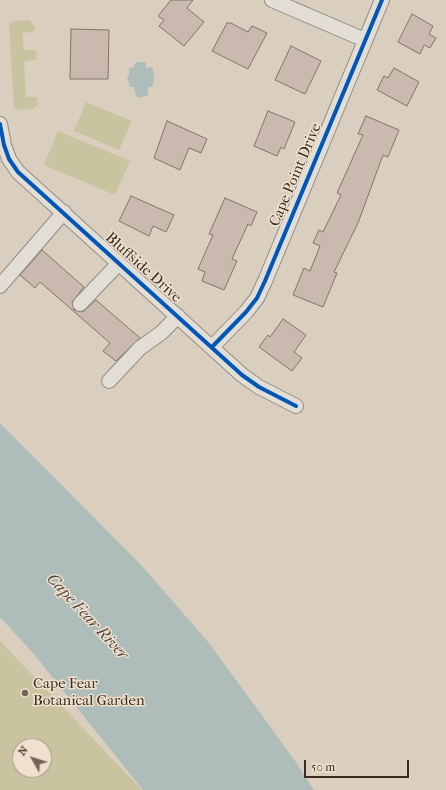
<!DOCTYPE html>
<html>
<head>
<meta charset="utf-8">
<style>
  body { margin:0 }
  #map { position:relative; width:446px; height:790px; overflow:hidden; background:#dacfbf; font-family:"IM FELL French Canon",serif }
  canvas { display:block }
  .north { position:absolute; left:12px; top:738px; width:40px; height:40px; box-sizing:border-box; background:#efe1ce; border:1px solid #a79988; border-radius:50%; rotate:309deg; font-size:11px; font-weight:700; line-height:16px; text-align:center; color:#3a2c1f }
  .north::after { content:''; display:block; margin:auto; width:14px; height:18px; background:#726557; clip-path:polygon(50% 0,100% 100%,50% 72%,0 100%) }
  .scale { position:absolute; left:304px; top:760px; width:105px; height:18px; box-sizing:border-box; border:2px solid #3a2c1f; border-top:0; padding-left:5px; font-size:12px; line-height:14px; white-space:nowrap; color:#3a2c1f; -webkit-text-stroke:3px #efe1ce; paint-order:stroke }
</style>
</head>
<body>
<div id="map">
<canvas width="446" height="790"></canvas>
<div class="north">N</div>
<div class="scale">50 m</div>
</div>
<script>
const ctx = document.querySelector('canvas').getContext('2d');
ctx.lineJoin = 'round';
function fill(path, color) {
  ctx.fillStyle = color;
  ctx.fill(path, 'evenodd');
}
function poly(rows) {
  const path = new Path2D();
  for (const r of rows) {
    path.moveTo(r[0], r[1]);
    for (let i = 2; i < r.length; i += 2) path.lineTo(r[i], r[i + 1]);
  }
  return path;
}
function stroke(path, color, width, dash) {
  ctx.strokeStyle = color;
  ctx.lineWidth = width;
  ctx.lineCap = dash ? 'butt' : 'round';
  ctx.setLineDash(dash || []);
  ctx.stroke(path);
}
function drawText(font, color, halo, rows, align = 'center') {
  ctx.font = font + ' "IM FELL French Canon",serif';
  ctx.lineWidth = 3;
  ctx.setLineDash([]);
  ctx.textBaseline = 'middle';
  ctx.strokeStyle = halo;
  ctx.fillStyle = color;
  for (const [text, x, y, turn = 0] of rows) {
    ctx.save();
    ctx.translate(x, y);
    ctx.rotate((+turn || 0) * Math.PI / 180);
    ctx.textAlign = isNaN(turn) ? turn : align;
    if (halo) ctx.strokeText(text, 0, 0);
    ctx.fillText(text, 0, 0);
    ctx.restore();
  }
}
const green = poly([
  [29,20,34,25,35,29,32,32,22,33,24,50,34,50,36,52,37,59,24,62,26,97,36,97,38,105,32,109,20,110,14,108,9,24,15,21],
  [86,102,132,121,119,150,74,131],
  [58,131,130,161,115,195,44,165],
  [0,641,142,790,0,790],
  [20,746,44,746,44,770,20,770]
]);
const water = poly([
  [138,62,146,62,146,68,152,67,154,74,153,86,148,87,148,95,140,98,136,96,134,87,130,87,127,77,129,75,129,68,134,67,134,64],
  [0,423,142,566,209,643,298,765,314,790,143,790,33,653,0,617]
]);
const building = poly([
  [171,0,193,0,187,8,204,22,184,46,159,26,164,20,158,16,171,0],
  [412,14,433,26,429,34,436,38,430,48,424,45,420,54,398,42,412,14],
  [227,23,231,23,248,32,252,26,267,33,248,69,212,51,227,23],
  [71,29,109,30,108,79,70,79,71,29],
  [291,46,321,61,305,94,275,80,291,46],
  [394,68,419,82,407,106,377,90,384,76,388,78,394,68],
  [268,111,295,122,284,149,281,147,277,156,254,146,268,111],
  [366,116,399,130,388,157,383,155,358,223,334,272,337,273,323,307,293,295,304,268,310,271,320,246,313,243,319,230,323,232,341,195,337,193,363,135,358,134,366,116],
  [167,121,207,139,201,153,189,148,180,170,154,158,167,121],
  [131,196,174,215,166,232,153,226,149,236,119,221,131,196],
  [225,198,257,212,251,226,248,224,232,259,237,261,224,290,202,281,205,272,198,269,213,235,209,234,225,198],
  [42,250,84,287,72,302,74,310,83,312,96,300,140,338,116,361,103,351,110,343,40,282,35,288,20,275,42,250],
  [283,319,306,335,294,352,302,358,292,371,259,347,268,335,270,337,283,319]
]);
const minor = poly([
  [272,0,365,40],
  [0,124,4,145,9,159,18,172,242,375,259,387,296,406],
  [0,286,64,212],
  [80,304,119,263],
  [212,347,246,312,257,298,265,281,382,0],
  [109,381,140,348,161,333,178,316]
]);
const cycleway = poly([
  [0,124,4,145,9,159,18,172,242,375,259,387,296,406],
  [212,347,246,312,257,298,265,281,382,0]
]);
const markers = [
  [25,693,4,"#726557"]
];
const streetNames = [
  ["Cape Point Drive",296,175,-67],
  ["Bluffside Drive",143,268,42]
];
const poiNames = [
  ["Cape Fear",33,684],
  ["Botanical Garden",33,701]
];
const waterNames = [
  ["Cape Fear River",87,617,47]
];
fill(green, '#cac3a0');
fill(water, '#aebcba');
fill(building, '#c9b9af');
stroke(building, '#7d756c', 1);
stroke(minor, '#948c81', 16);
stroke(minor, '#e2ddd5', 14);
stroke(cycleway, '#0057b8', 4);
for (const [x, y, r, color] of markers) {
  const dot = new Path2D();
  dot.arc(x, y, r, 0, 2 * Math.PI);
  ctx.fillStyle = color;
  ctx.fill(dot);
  stroke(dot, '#efe1ce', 1.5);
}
drawText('15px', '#3a2c1f', '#efe1ce', streetNames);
drawText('15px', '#3a2c1f', '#efe1ce', poiNames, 'left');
drawText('italic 16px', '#4d473e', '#efe1ce', waterNames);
</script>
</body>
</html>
